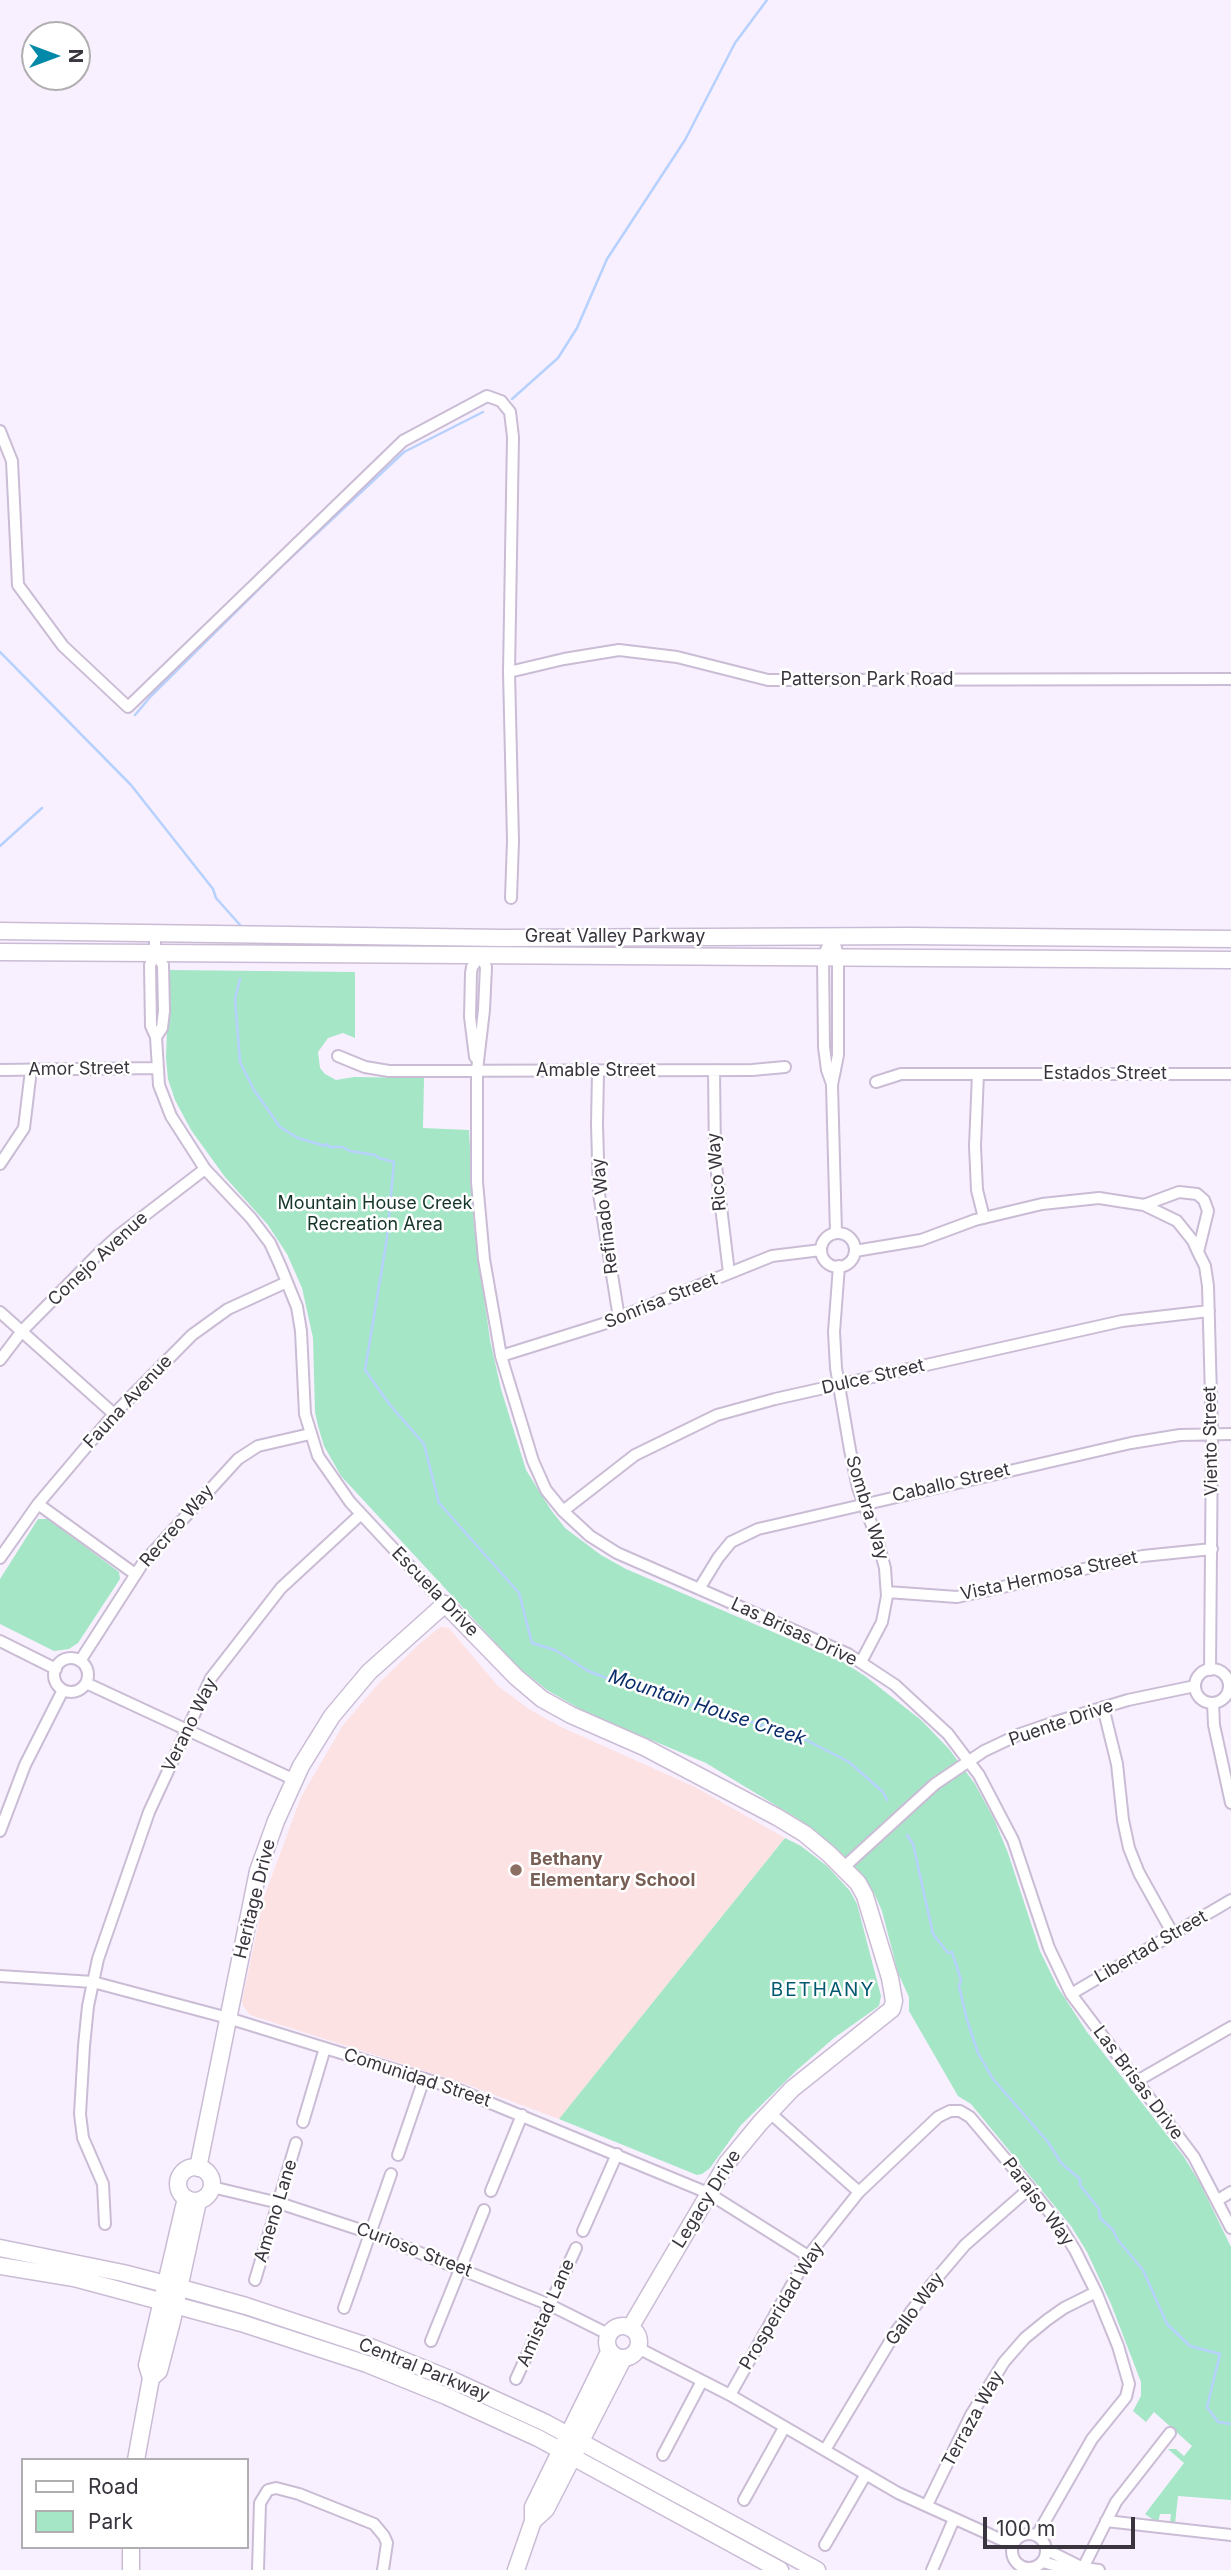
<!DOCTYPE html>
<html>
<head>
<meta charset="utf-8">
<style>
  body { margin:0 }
  #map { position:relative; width:1231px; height:2570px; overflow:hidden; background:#f8f0ff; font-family:Inter,sans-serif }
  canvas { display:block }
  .legend { position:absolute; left:21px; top:2458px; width:228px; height:91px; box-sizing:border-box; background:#fff; border:2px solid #b0aeb1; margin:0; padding:9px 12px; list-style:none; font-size:21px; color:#39343d }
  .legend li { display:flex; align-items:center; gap:14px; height:35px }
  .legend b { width:35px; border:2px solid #b0aeb1 }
  .north { position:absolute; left:21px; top:21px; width:70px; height:70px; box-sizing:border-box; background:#fff; border:2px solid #b0aeb1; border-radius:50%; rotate:90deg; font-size:19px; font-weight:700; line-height:28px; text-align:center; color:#39343d }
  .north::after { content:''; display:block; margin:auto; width:24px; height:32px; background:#0289a9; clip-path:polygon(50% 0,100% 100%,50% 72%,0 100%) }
  .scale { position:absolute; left:983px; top:2517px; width:152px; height:32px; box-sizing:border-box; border:4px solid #39343d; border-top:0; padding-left:9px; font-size:21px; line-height:24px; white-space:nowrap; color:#39343d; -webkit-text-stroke:5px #fff; paint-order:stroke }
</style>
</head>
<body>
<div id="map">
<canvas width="1231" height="2570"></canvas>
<ul class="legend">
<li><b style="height:9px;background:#fff"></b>Road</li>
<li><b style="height:19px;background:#a4e6c6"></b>Park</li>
</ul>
<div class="north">N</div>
<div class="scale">100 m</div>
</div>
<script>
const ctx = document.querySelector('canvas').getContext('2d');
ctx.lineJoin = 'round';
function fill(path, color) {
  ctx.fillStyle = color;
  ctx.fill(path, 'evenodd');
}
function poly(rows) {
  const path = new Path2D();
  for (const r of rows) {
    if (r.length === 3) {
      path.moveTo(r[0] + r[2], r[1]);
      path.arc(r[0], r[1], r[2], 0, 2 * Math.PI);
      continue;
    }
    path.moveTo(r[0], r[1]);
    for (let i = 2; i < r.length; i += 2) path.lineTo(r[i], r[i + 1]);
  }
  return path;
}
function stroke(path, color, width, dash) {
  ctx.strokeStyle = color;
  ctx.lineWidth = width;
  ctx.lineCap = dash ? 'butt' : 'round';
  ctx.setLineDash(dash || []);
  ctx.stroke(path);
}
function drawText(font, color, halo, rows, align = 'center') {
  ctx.font = font + ' Inter,sans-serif';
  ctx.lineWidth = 5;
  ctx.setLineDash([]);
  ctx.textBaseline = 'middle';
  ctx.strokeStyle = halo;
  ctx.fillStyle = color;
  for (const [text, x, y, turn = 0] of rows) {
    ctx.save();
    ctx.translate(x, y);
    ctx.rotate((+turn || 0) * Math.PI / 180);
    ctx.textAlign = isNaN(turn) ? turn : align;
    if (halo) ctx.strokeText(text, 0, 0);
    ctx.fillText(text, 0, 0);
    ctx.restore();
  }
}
const education = poly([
  [440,1627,449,1628,497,1685,529,1709,559,1726,695,1787,785,1838,559,2119,465,2084,250,2015,243,2006,242,2001,264,1897,301,1797,343,1725,378,1684,418,1645]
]);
const green = poly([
  [169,970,355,972,355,1038,343,1033,328,1038,318,1052,320,1068,325,1074,336,1080,354,1077,424,1078,423,1128,469,1130,474,1226,490,1340,501,1389,526,1470,551,1510,565,1528,601,1555,626,1569,843,1662,865,1676,921,1720,949,1749,975,1784,994,1819,1008,1853,1040,1951,1057,1986,1087,2032,1184,2157,1200,2183,1231,2247,1231,2500,1178,2496,1175,2524,1170,2523,1171,2514,1160,2514,1158,2523,1145,2514,1184,2463,1168,2449,1176,2449,1184,2456,1192,2446,1154,2412,1146,2422,1133,2411,1141,2396,1141,2382,1111,2304,1087,2252,1071,2226,971,2104,958,2096,909,2011,909,1997,898,1973,882,1911,874,1893,862,1874,835,1847,800,1820,706,1763,587,1713,547,1690,517,1666,341,1476,324,1446,318,1426,315,1412,313,1338,302,1288,287,1254,268,1225,225,1177,191,1130,175,1100,168,1079,166,1058],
  [38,1519,48,1519,119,1572,120,1579,78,1643,69,1649,54,1651,0,1624,0,1579],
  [785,1838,801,1846,827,1866,850,1891,857,1904,881,1996,879,2006,834,2038,797,2070,741,2125,710,2168,702,2174,697,2175,559,2119]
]);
const stream = poly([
  [512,399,558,358,577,328,607,259,685,140,735,43,767,0],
  [0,652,131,785,213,889,216,898,241,926],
  [135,715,151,696,282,566,404,452,483,412],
  [0,846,42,808],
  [240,979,235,999,240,1062,254,1090,280,1127,298,1138,325,1146,326,1144,330,1147,342,1147,350,1151,375,1155,379,1158,394,1162,387,1238,365,1370,390,1405,424,1444,439,1503,519,1593,532,1643,555,1650,588,1671,633,1688,776,1729,806,1740,849,1762,883,1792,887,1800],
  [907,1835,913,1844,933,1934,948,1953,952,1952,961,1980,959,1986,967,2020,978,2053,993,2079,1048,2142,1061,2163,1080,2179,1080,2185,1099,2209,1100,2218,1113,2230,1117,2239,1143,2270,1167,2324,1190,2346,1220,2354,1207,2407,1218,2422,1231,2424]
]);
const street = poly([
  [0,431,12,461,18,585,63,646,128,707,403,441,487,396,501,401,510,412,513,437,509,672,513,841,511,898],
  [509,672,564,659,619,650,677,657,768,680,1231,679],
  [155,933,155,953,150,965,151,1026,156,1037,159,1085,171,1116,205,1169,251,1218,270,1243,280,1265,297,1307,301,1331,305,1414,318,1456,350,1502,445,1604],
  [833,936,838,956,838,1055,832,1085,836,1233],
  [155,953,163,965,164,1011,162,1028,156,1037],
  [481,955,486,967,484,1010,477,1070,477,1182,484,1259,501,1356,533,1461,546,1490,563,1511,590,1536,617,1553,848,1654,895,1685,948,1734,979,1775,1013,1840,1049,1948,1071,1994,1194,2157,1231,2228],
  [338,1056,365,1067,389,1071,752,1070,785,1067],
  [475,1057,470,1017,471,973,472,967,481,955],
  [0,1070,157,1068],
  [714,1070,715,1157,729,1273],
  [598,1072,597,1124,599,1194,619,1318],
  [978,1074,975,1146,977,1190,984,1218],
  [876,1082,901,1074,1231,1074],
  [832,1084,827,1070,824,1047,823,956,833,936],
  [0,1164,24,1128,31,1070],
  [1144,1205,1179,1192,1197,1194,1204,1200,1208,1211,1198,1252],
  [838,1250,17],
  [855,1251,921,1240,975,1220,1042,1204,1099,1198,1144,1205,1177,1221,1193,1241,1198,1252,1205,1266,1208,1286,1212,1434,1210,1670],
  [839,1266,834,1332,836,1368,850,1450,858,1488,877,1539,885,1568,886,1583,887,1596,882,1622,861,1662],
  [0,1312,114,1414],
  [501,1356,603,1324,772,1256,821,1250],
  [0,1360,22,1331,98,1254,119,1235,205,1169],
  [38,1504,135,1574],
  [563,1511,635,1455,717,1415,775,1399,1122,1321,1209,1311],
  [0,1558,38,1504,114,1414,192,1335,228,1309,287,1282],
  [699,1589,718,1558,731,1542,758,1529,1131,1443,1180,1435,1231,1434],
  [887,1592,957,1597,1143,1556,1212,1549],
  [0,1641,56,1669],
  [71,1675,17],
  [80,1661,143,1563,238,1459,258,1446,310,1434],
  [1212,1686,17],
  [86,1683,295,1780],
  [1213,1703,1214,1725,1231,1803],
  [1103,1707,1117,1764,1123,1820,1129,1848,1139,1873,1173,1934],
  [0,1831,25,1765,63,1690],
  [843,1868,935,1784,984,1751,1020,1734,1052,1723,1128,1700,1195,1686],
  [0,1976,93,1982,228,2018,454,2088,708,2193,808,2256],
  [1071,1994,1231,1900],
  [1137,2081,1231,2027],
  [769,2112,859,2192],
  [303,2122,325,2048],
  [398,2155,424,2079],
  [212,2187,279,2203,370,2233,550,2305,608,2334],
  [491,2191,522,2115],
  [1218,2200,1231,2192],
  [105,2224,103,2184,83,2138,80,2114,84,2046,88,2006,98,1959,149,1812,211,1678,281,1588,361,1514],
  [583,2231,617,2154],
  [255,2280,296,2143],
  [344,2308,391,2174],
  [431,2341,484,2210],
  [638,2348,730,2395,898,2493,1013,2545],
  [516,2379,576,2248],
  [730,2395,808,2256,859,2192,938,2117,950,2111,960,2111,970,2117,1030,2188,1058,2223,1075,2250,1096,2292,1118,2346,1129,2384,1126,2397,1092,2439,1037,2535],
  [825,2450,895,2333,931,2285,965,2245,1030,2188],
  [663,2455,702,2381],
  [744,2500,784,2428],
  [927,2505,971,2415,1004,2362,1025,2338,1047,2320,1064,2308,1096,2292],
  [1106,2521,1231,2535],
  [1029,2551,17],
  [825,2545,866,2474],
  [1047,2550,1083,2568,1099,2570],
  [1043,2562,1071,2570],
  [258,2570,260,2503,268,2490,276,2488,299,2494,374,2524,384,2536,387,2543,383,2570],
  [932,2570,954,2519],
  [1082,2570,1116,2502,1170,2433]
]);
const secondary = poly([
  [0,931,503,938,909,936,1231,939],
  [0,952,1231,960],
  [195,2184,17],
  [198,2168,258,1871,276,1821,301,1766,332,1716,369,1672,445,1604,516,1677,542,1699,571,1715,644,1747,777,1817,805,1834,829,1854,858,1883,865,1896,890,1978,894,2001,892,2009,792,2089,760,2123,727,2163,630,2328],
  [0,2248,123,2273,181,2288,246,2306,373,2348,452,2380,546,2423,817,2570],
  [0,2266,74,2278,119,2290,241,2323,367,2364,446,2396,538,2438,780,2570],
  [623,2342,16],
  [151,2378,159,2371,172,2321,198,2201],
  [136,2460,151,2378,147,2365,186,2198],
  [533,2521,546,2509,623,2359],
  [131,2547,131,2570],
  [516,2570,533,2521,533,2507,609,2352]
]);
const markers = [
  [516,1870,7,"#8d6e63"]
];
const streetNames = [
  ["Patterson Park Road",867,680],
  ["Great Valley Parkway",615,937],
  ["Amor Street",79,1069,-1],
  ["Amable Street",596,1071],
  ["Estados Street",1105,1074],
  ["Rico Way",717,1172,-95],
  ["Refinado Way",605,1216,-97],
  ["Conejo Avenue",98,1259,-43],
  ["Sonrisa Street",661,1301,-22],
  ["Dulce Street",873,1377,-13],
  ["Fauna Avenue",128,1402,-47],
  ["Viento Street",1211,1441,-91],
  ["Caballo Street",951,1483,-13],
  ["Sombra Way",867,1508,73],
  ["Recreo Way",177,1526,-49],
  ["Vista Hermosa Street",1049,1576,-12],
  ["Escuela Drive",435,1592,46],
  ["Las Brisas Drive",794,1632,25],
  ["Puente Drive",1061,1723,-19],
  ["Verano Way",190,1725,-64],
  ["Heritage Drive",255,1899,-76],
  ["Libertad Street",1151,1947,-30],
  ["Comunidad Street",417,2078,18],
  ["Las Brisas Drive",1138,2083,53],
  ["Legacy Drive",707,2199,-58],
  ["Paraíso Way",1038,2202,53],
  ["Ameno Lane",276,2211,-73],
  ["Curioso Street",414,2250,21],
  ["Prosperidad Way",782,2306,-59],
  ["Gallo Way",915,2309,-54],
  ["Amistad Lane",546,2313,-66],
  ["Central Parkway",424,2370,22],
  ["Terraza Way",973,2419,-61]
];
const parkNames = [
  ["Mountain House Creek",375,1204],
  ["Recreation Area",375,1225]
];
const educationNames = [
  ["Bethany",530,1860],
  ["Elementary School",530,1881]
];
const waterNames = [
  ["Mountain House Creek",707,1708,18]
];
const neighbourhoodNames = [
  ["BETHANY",823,1990]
];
fill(education, '#fde2e4');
fill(green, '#a4e6c6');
stroke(stream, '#b7d1fe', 2.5);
stroke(street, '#cabcd5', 14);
stroke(secondary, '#cabcd5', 19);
stroke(street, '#fff', 10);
stroke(secondary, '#fff', 16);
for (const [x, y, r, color] of markers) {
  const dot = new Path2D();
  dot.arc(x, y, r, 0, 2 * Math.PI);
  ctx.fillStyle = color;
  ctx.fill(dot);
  stroke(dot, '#fff', 2.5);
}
drawText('18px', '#39343d', '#fff', streetNames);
drawText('18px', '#153528', '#fff', parkNames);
drawText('bold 18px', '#785e54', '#fff', educationNames, 'left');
drawText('italic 19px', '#092c6a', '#fff', waterNames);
ctx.letterSpacing = '2px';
drawText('19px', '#00596f', '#fff', neighbourhoodNames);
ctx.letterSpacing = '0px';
</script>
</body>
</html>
